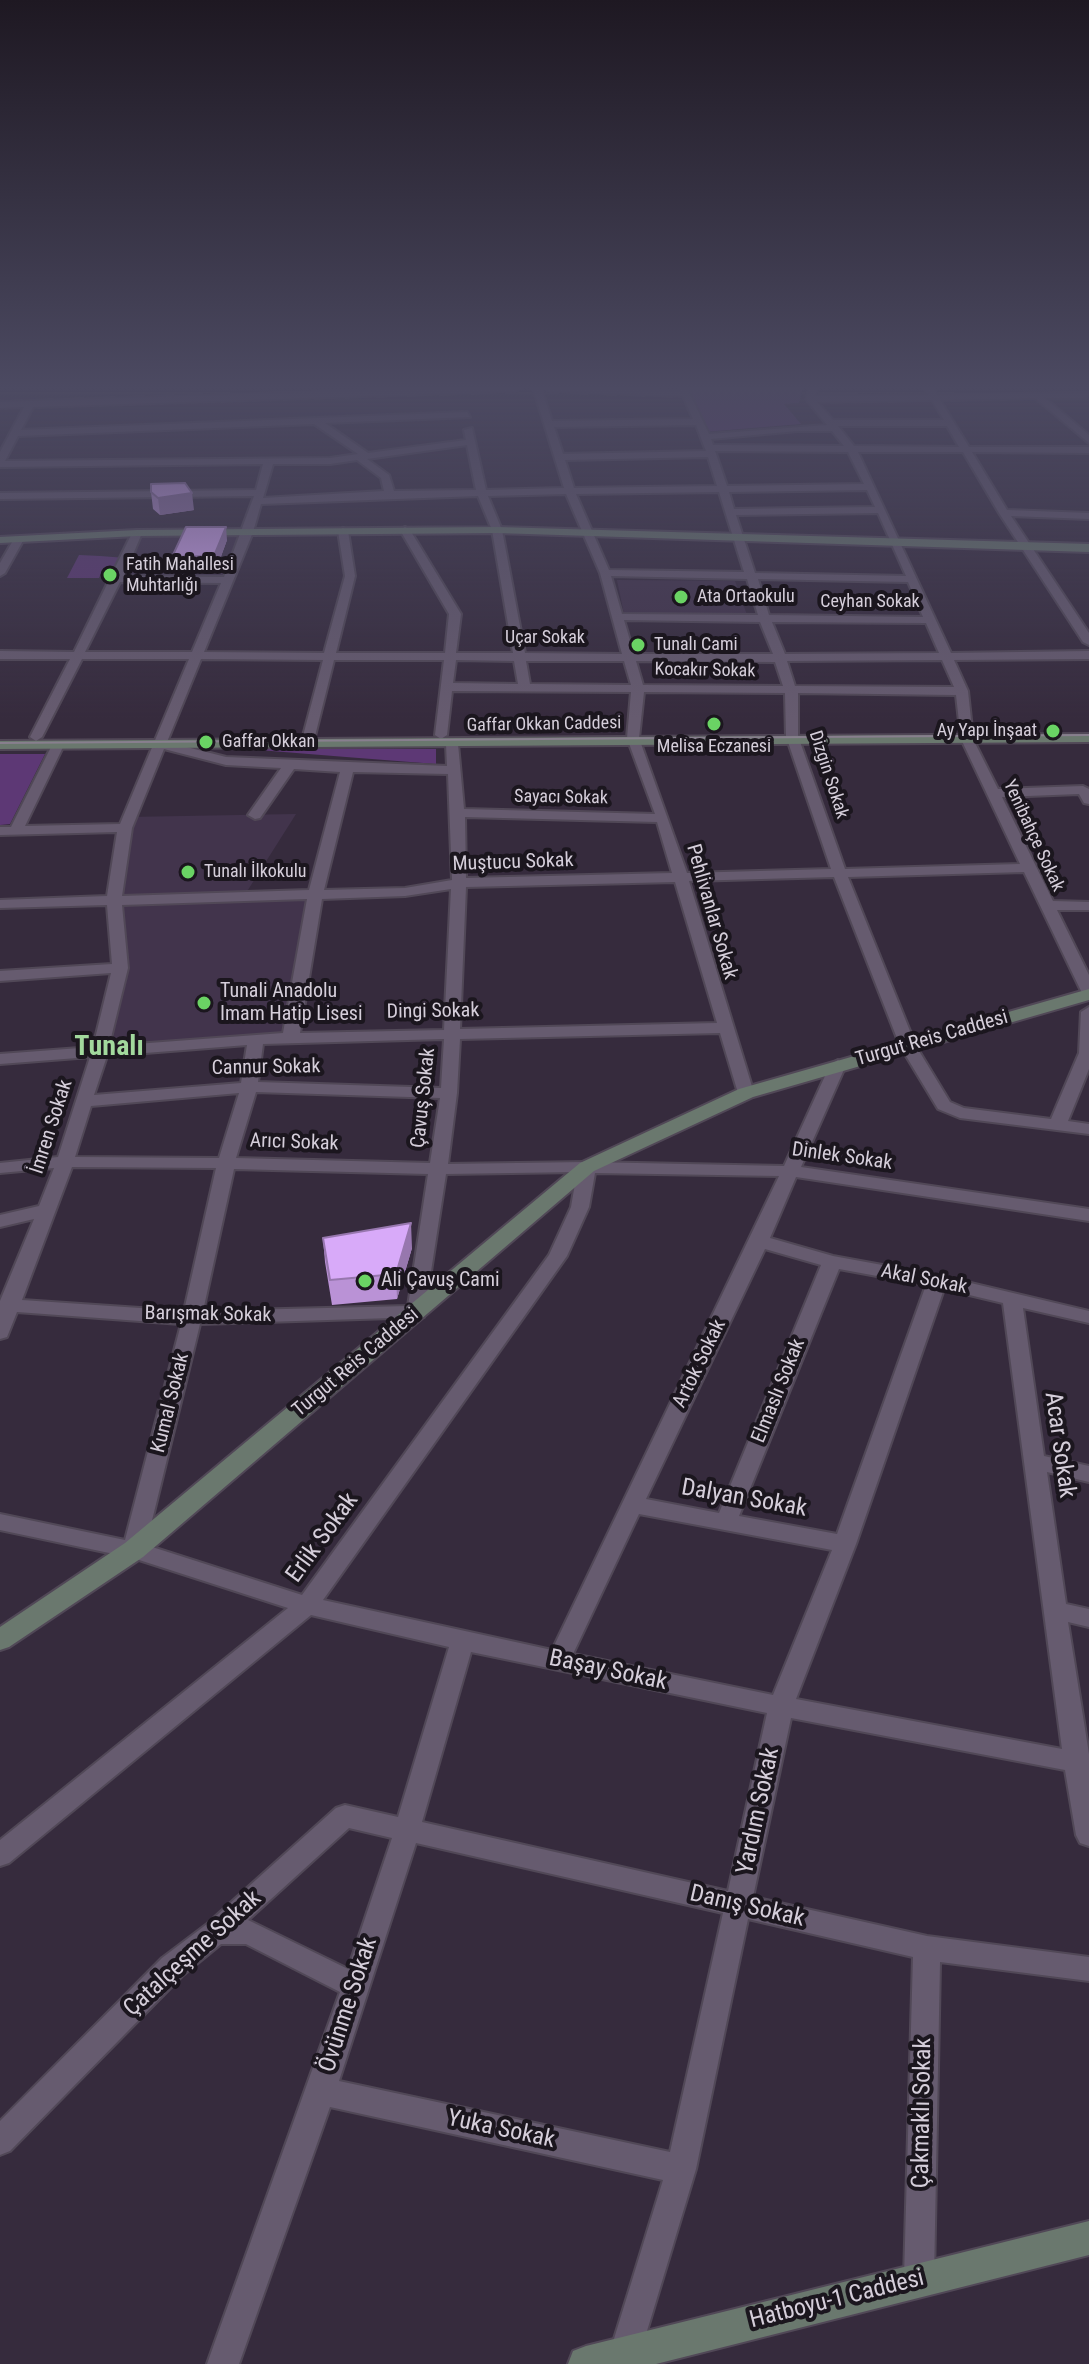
<!DOCTYPE html>
<html>
<head>
<meta charset="utf-8">
<style>
  body { margin:0 }
  canvas { display:block; background:#362b3d }
</style>
</head>
<body>
<canvas width="1089" height="2364"></canvas>
<script>
const ctx = document.querySelector('canvas').getContext('2d');
ctx.lineJoin = 'round';
function fill(path, color) {
  ctx.fillStyle = color;
  ctx.fill(path, 'evenodd');
}
function poly(rows) {
  const path = new Path2D();
  for (const r of rows) {
    path.moveTo(r[0], r[1]);
    for (let i = 2; i < r.length; i += 2) path.lineTo(r[i], r[i + 1]);
  }
  return path;
}
function stroke(path, color, width, dash) {
  ctx.strokeStyle = color;
  ctx.lineWidth = width;
  ctx.lineCap = dash ? 'butt' : 'round';
  ctx.setLineDash(dash || []);
  ctx.stroke(path);
}
function drawText(font, color, halo, rows, align = 'center') {
  ctx.font = font + ' "Roboto Condensed",sans-serif';
  ctx.lineWidth = 8;
  ctx.setLineDash([]);
  ctx.textBaseline = 'middle';
  ctx.strokeStyle = halo;
  ctx.fillStyle = color;
  for (const [text, x, y, turn = 0] of rows) {
    ctx.save();
    ctx.translate(x, y);
    ctx.rotate((+turn || 0) * Math.PI / 180);
    ctx.textAlign = isNaN(turn) ? turn : align;
    if (halo) ctx.strokeText(text, 0, 0);
    ctx.fillText(text, 0, 0);
    ctx.restore();
  }
}
const built = poly([
  [248,532,227,580,117,579,137,533],
  [617,580,735,581,747,615,624,614],
  [296,814,246,893,315,895,291,1037,100,1050,120,968,114,901,129,817]
]);
const green = poly([
  [688,388,803,388,799,403,784,404,801,424,704,432,692,406],
  [79,555,100,556,126,558,121,571,102,571,99,578,67,578],
  [234,748,436,749,436,764,346,757],
  [0,754,45,754,10,824,0,825]
]);
const minor = poly([
  [446,388,520,388,516,391,33,407,21,430,467,412,470,417,325,423,368,453,466,440,464,430,472,428,486,490,564,488,533,388,541,388,552,421,693,419,683,396,549,391,545,388,680,391,681,388,687,388,709,434,827,425,806,399,809,388,817,388,815,396,929,395,925,388,933,388,937,395,1089,393,1086,398,1045,398,1089,435,1089,443,1035,398,940,400,969,447,1089,447,1089,453,972,452,1007,510,1089,513,1089,519,1011,516,1089,633,1089,645,1083,642,999,513,963,452,858,452,951,653,1089,651,1089,659,954,660,968,691,973,739,998,789,1083,786,1089,789,1089,804,1084,803,1079,794,1002,797,1053,901,1089,902,1089,910,1057,910,1089,975,1089,996,1081,991,1024,872,848,877,916,1046,950,1102,964,1108,1051,1119,1079,1053,1081,1012,1089,1007,1089,1069,1068,1121,1089,1124,1089,1134,960,1118,938,1109,900,1046,834,877,689,881,754,1093,752,1097,746,1098,738,1093,720,1033,460,1039,457,1093,448,1164,587,1162,784,1166,830,1065,838,1060,846,1065,801,1167,1089,1209,1089,1221,796,1177,770,1238,833,1256,937,1275,1089,1311,1089,1323,1023,1308,1044,1456,1089,1466,1089,1482,1047,1472,1066,1604,1089,1609,1089,1627,1068,1622,1089,1754,1089,1846,1080,1843,1076,1835,1065,1770,791,1718,753,1897,927,1936,1089,1957,1089,1981,940,1962,934,2278,930,2289,919,2293,908,2289,904,2278,913,1957,748,1919,696,2169,637,2364,613,2364,609,2355,663,2180,330,2107,239,2364,207,2364,340,1992,246,1944,221,1944,182,1976,10,2151,0,2155,0,2121,162,1958,207,1924,336,1808,345,1805,398,1817,449,1647,311,1615,9,1863,0,1866,0,1840,288,1608,133,1558,0,1530,0,1514,125,1540,181,1324,17,1312,7,1337,0,1339,0,1301,34,1219,0,1227,0,1215,39,1206,54,1168,0,1173,0,1163,58,1157,90,1057,0,1064,0,1054,93,1047,111,973,0,981,0,971,112,964,107,905,0,908,0,900,107,896,117,832,0,835,0,827,11,827,52,745,58,741,64,745,25,826,120,824,189,659,82,659,42,737,36,741,30,737,70,659,0,659,0,651,74,652,133,531,142,533,124,576,224,577,254,496,0,499,0,493,256,490,263,464,0,467,0,452,24,407,0,408,0,402,446,388],
  [932,400,944,420,833,420,817,402,932,400],
  [314,424,358,454,330,458,5,461,18,436,314,424],
  [696,425,706,451,563,454,554,427,696,425],
  [838,426,947,426,959,447,854,446,838,426],
  [797,431,832,431,844,446,713,445,711,439,797,431],
  [467,445,476,490,394,491,389,475,367,459,467,445],
  [715,451,848,452,864,484,727,486,715,451],
  [708,457,717,486,574,488,565,460,708,457],
  [357,460,381,478,384,491,263,498,273,464,330,464,357,460],
  [867,490,875,507,734,509,729,492,867,490],
  [719,492,744,572,609,570,576,494,719,492],
  [566,494,600,573,622,654,525,653,502,530,488,496,566,494],
  [478,496,492,530,513,653,456,653,461,614,410,530,405,527,400,530,449,614,445,653,336,653,355,576,348,531,343,528,338,531,345,576,324,653,204,652,253,532,261,504,478,496],
  [878,513,906,576,755,573,736,515,878,513],
  [611,576,747,579,758,615,622,614,611,576],
  [758,579,908,582,923,617,769,615,758,579],
  [120,582,221,583,192,652,85,652,120,582],
  [624,620,760,622,773,654,634,654,624,620],
  [772,622,926,623,939,653,785,654,772,622],
  [201,659,323,660,303,736,309,740,315,736,334,660,444,660,435,735,441,739,447,735,452,691,631,692,627,738,655,814,464,809,458,744,452,740,446,744,447,766,226,757,167,742,201,659],
  [456,660,514,661,518,684,453,683,456,660],
  [942,660,954,687,795,686,787,661,942,660],
  [526,661,624,661,631,685,530,684,526,661],
  [636,661,775,662,783,686,643,685,636,661],
  [644,692,785,693,786,736,831,869,687,873,639,738,644,692],
  [798,693,956,695,961,739,1020,864,845,869,798,736,798,693],
  [164,749,226,765,281,768,248,815,255,819,260,818,294,769,340,772,309,890,122,896,132,828,164,749],
  [353,772,448,774,452,880,405,888,324,890,353,772],
  [465,817,657,822,672,873,466,878,465,817],
  [675,882,717,1023,460,1029,466,887,675,882],
  [451,889,444,1030,300,1033,322,899,405,896,451,889],
  [307,899,283,1033,109,1046,128,968,122,905,307,899],
  [444,1039,441,1088,258,1082,263,1044,444,1039],
  [247,1045,241,1083,94,1095,107,1056,247,1045],
  [256,1092,440,1098,430,1163,236,1158,256,1092],
  [239,1093,219,1158,75,1157,91,1106,239,1093],
  [72,1167,216,1168,184,1311,22,1300,72,1167],
  [234,1169,428,1174,408,1306,203,1311,234,1169],
  [577,1172,571,1207,549,1255,302,1595,146,1545,200,1324,424,1317,446,1174,577,1172],
  [595,1173,779,1176,552,1650,323,1600,567,1256,589,1207,595,1173],
  [765,1249,821,1265,719,1513,646,1499,765,1249],
  [839,1269,926,1285,837,1534,739,1516,839,1269],
  [944,1289,1003,1303,1062,1749,796,1699,856,1544,944,1289],
  [639,1514,832,1550,773,1695,573,1654,639,1514],
  [471,1652,767,1713,728,1891,422,1822,471,1652],
  [349,1828,392,1838,348,1969,248,1920,349,1828],
  [416,1843,723,1913,670,2152,339,2081,416,1843],
  [15,537,24,539,5,573,0,576,0,563,15,537]
]);
const secondary = poly([
  [497,527,1089,544,1089,552,497,533,137,536,0,543,0,537,137,530,497,527],
  [1089,734,1089,742,0,749,0,741,1089,734],
  [1089,989,1089,1000,753,1097,594,1171,143,1557,9,1647,0,1650,0,1627,125,1543,580,1163,739,1089,1089,989],
  [1089,2221,1089,2255,656,2364,568,2364,573,2351,586,2346,1089,2221]
]);
const tram = poly([
  [0,743,1089,735]
]);
const wall = poly([
  [151,492,194,510,160,515,153,509],
  [227,540,216,570,174,570,172,557],
  [323,1238,412,1248,397,1299,332,1305,325,1262]
]);
const shadedWall = poly([
  [192,493,194,510,160,515,158,498],
  [226,527,227,540,216,570,214,556],
  [411,1223,412,1248,397,1299,396,1274]
]);
const building = poly([
  [185,483,192,493,158,498,151,492,151,484,185,483],
  [186,527,226,527,214,556,172,557,186,527],
  [411,1223,396,1274,330,1280,323,1238,411,1223]
]);
const markers = [
  [110,575,8,"#6ad364"],
  [681,597,8,"#6ad364"],
  [638,645,8,"#6ad364"],
  [714,724,8,"#6ad364"],
  [1053,731,8,"#6ad364"],
  [206,742,8,"#6ad364"],
  [188,872,8,"#6ad364"],
  [204,1003,8,"#6ad364"],
  [365,1281,8,"#6ad364"]
];
const farPoinames = [
  ["Fatih Mahallesi",126,565],
  ["Muhtarlığı",126,586],
  ["Ata Ortaokulu",697,597],
  ["Tunalı Cami",654,645],
  ["Ay Yapı İnşaat",1037,731,"right"],
  ["Gaffar Okkan",222,742],
  ["Melisa Eczanesi",714,747,"center"],
  ["Tunalı İlkokulu",204,872]
];
const farStreetnames = [
  ["Ceyhan Sokak",870,602],
  ["Uçar Sokak",545,638],
  ["Kocakır Sokak",705,671,1],
  ["Gaffar Okkan Caddesi",544,725,-1],
  ["Dizgin Sokak",828,775,72],
  ["Sayacı Sokak",561,798,1],
  ["Yenibahçe Sokak",1033,836,65]
];
const streetNames = [
  ["Muştucu Sokak",513,863,-2],
  ["Pehlivanlar Sokak",711,912,74],
  ["Dingi Sokak",433,1012,-1],
  ["Turgut Reis Caddesi",932,1039,-16],
  ["Cannur Sokak",266,1068,-1],
  ["Çavuş Sokak",424,1098,-84],
  ["İmren Sokak",52,1127,-72],
  ["Arıcı Sokak",294,1143,2],
  ["Dinlek Sokak",842,1157,8],
  ["Akal Sokak",924,1280,11],
  ["Barışmak Sokak",208,1315,1],
  ["Turgut Reis Caddesi",356,1363,-40],
  ["Artok Sokak",700,1364,-64],
  ["Elmaslı Sokak",779,1391,-68],
  ["Kumal Sokak",171,1403,-76]
];
const poiNames = [
  ["Tunali Anadolu",220,992],
  ["Imam Hatip Lisesi",220,1015],
  ["Ali Çavuş Cami",381,1281]
];
const nearStreetnames = [
  ["Acar Sokak",1059,1445,82],
  ["Dalyan Sokak",744,1499,10],
  ["Erlik Sokak",323,1538,-54],
  ["Başay Sokak",608,1671,12],
  ["Yardım Sokak",759,1811,-78],
  ["Danış Sokak",747,1907,13],
  ["Çatalçeşme Sokak",193,1954,-42],
  ["Övünme Sokak",349,2005,-72],
  ["Çakmaklı Sokak",923,2113,-89],
  ["Yuka Sokak",501,2130,12],
  ["Hatboyu-1 Caddesi",837,2300,-14]
];
const districtNames = [
  ["Tunalı",109,1048]
];
fill(built, '#42344c');
fill(green, '#5d3875');
stroke(minor, '#514857', 4);
stroke(secondary, '#514857', 4);
fill(minor, '#665b6f');
fill(secondary, '#6a786e');
stroke(tram, '#887f8e', 2);
fill(wall, '#ba92d6');
fill(shadedWall, '#9777ae');
fill(building, '#d8aaf9');
stroke(building, '#9777ae', 2);
const sky = ctx.createLinearGradient(0, 0, 0, 719);
sky.addColorStop(0, '#1e1822');
sky.addColorStop(0.54, '#4c4a62');
sky.addColorStop(1, '#4c4a6200');
ctx.fillStyle = sky;
ctx.fillRect(0, 0, 1089, 719);
for (const [x, y, r, color] of markers) {
  const dot = new Path2D();
  dot.arc(x, y, r, 0, 2 * Math.PI);
  ctx.fillStyle = color;
  ctx.fill(dot);
  stroke(dot, '#1b161e', 3);
}
drawText('18px', '#d5ceda', '#1b161e', farPoinames, 'left');
drawText('18px', '#d5ceda', '#1b161e', farStreetnames);
drawText('20px', '#d5ceda', '#1b161e', streetNames);
drawText('20px', '#d5ceda', '#1b161e', poiNames, 'left');
drawText('24px', '#d5ceda', '#1b161e', nearStreetnames);
drawText('bold 28px', '#a2d99d', '#1b161e', districtNames);
</script>
</body>
</html>
